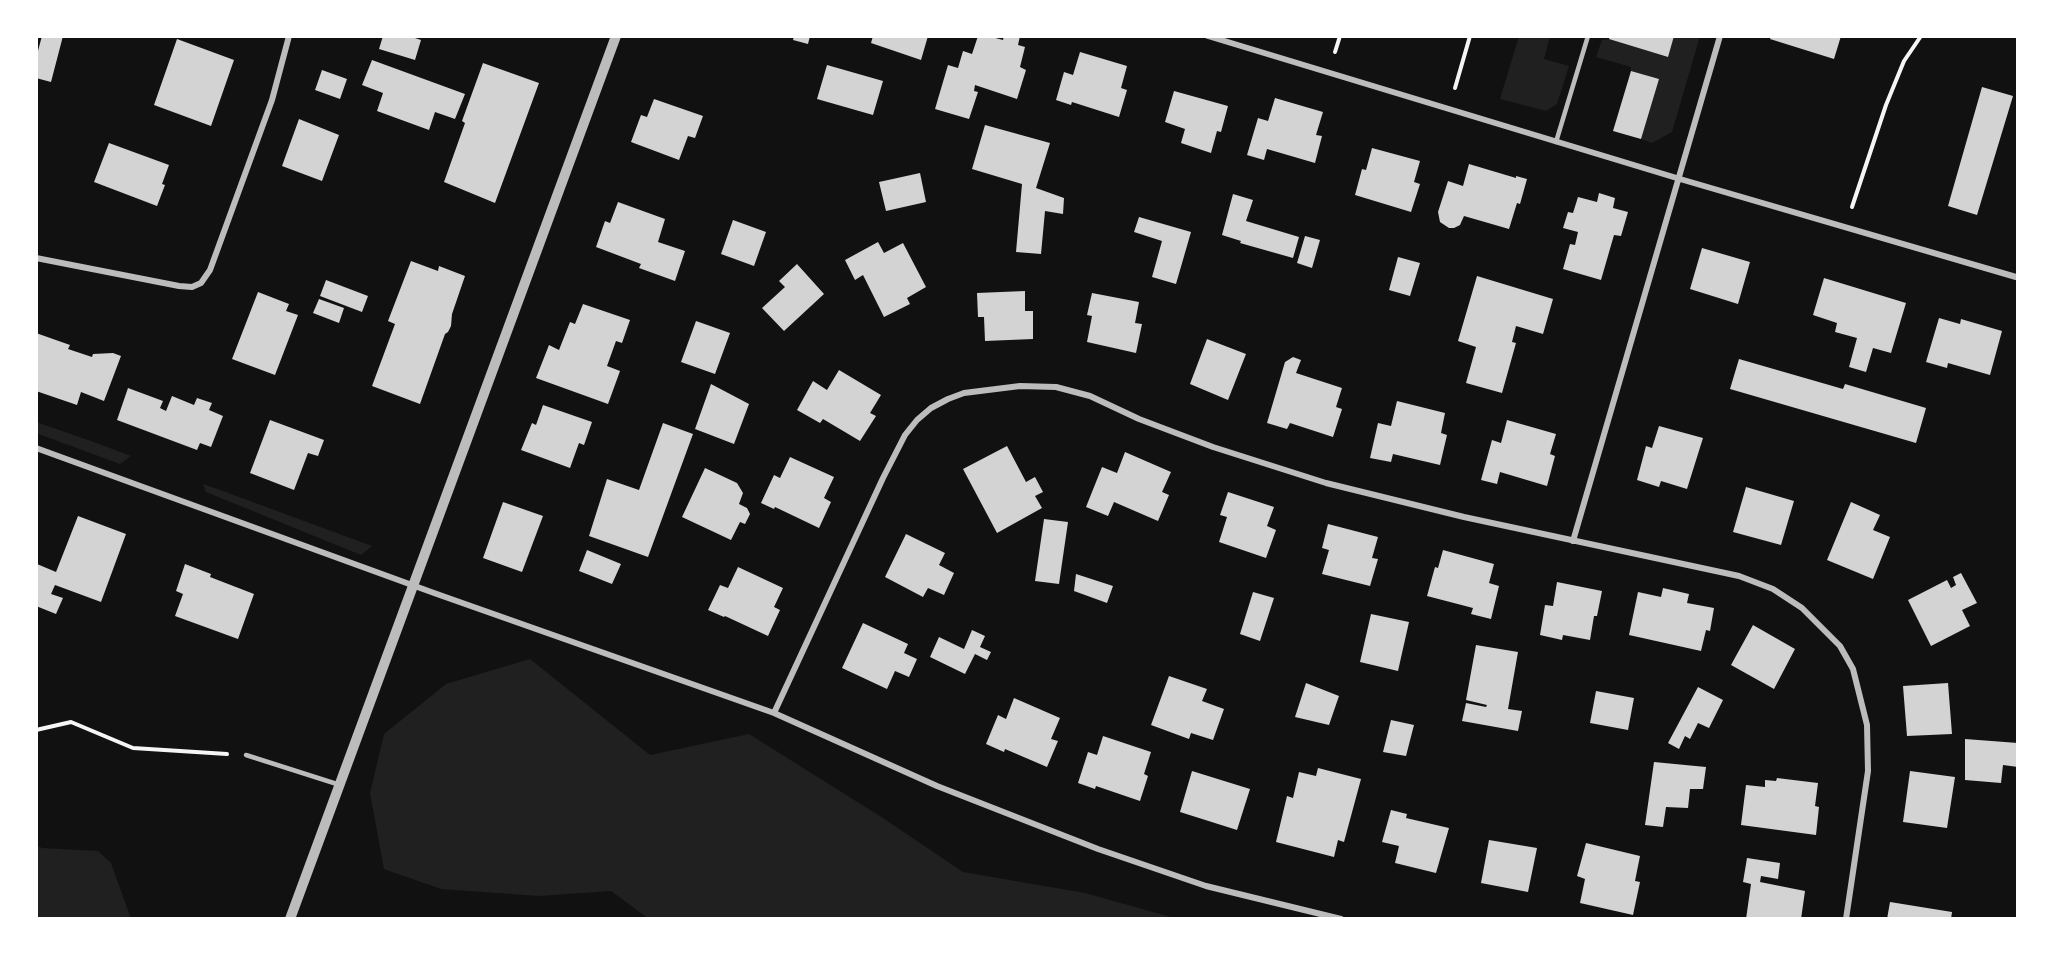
<!DOCTYPE html>
<html>
<head>
<meta charset="utf-8">
<style>
  body { margin:0 }
  #map { position:relative; width:2054px; height:955px; overflow:hidden; background:#111; font-family:Manrope,sans-serif }
  canvas { display:block }
  .frame { position:absolute; inset:0; border:38px solid #fff; pointer-events:none }
</style>
</head>
<body>
<div id="map">
<canvas width="2054" height="955"></canvas>
<div class="frame"></div>
</div>
<script>
const ctx = document.querySelector('canvas').getContext('2d');
ctx.lineJoin = 'round';
function fill(path, color) {
  ctx.fillStyle = color;
  ctx.fill(path, 'evenodd');
}
function poly(rows) {
  const path = new Path2D();
  for (const r of rows) {
    path.moveTo(r[0], r[1]);
    for (let i = 2; i < r.length; i += 2) path.lineTo(r[i], r[i + 1]);
  }
  return path;
}
function stroke(path, color, width, dash) {
  ctx.strokeStyle = color;
  ctx.lineWidth = width;
  ctx.lineCap = dash ? 'butt' : 'round';
  ctx.setLineDash(dash || []);
  ctx.stroke(path);
}
const green = poly([
  [1519,36,1550,36,1544,59,1569,66,1557,104,1546,111,1500,99],
  [1674,36,1700,36,1672,132,1652,143,1641,139,1658,79,1631,71,1631,67,1596,57,1602,40,1609,39,1667,57],
  [36,422,91,441,131,456,120,464,36,433],
  [203,484,220,490,372,546,361,555,206,492],
  [530,659,650,755,749,734,883,818,963,872,1085,893,1178,919,649,919,611,891,539,896,441,889,384,869,370,793,384,734,446,684],
  [36,845,42,848,98,851,111,863,131,919,36,919]
]);
const building = poly([
  [42,36,63,36,51,82,36,78,36,58],
  [383,36,409,36,421,40,415,60,379,49],
  [794,36,810,36,808,44,793,40],
  [873,36,928,36,921,60,871,43],
  [978,36,988,36,1003,40,1004,36,1020,36,1018,45,1025,47,1020,67,1026,70,1017,99,975,85,974,91,978,92,969,119,935,109,948,65,958,68,963,51,972,54],
  [1610,36,1674,36,1668,57,1609,39],
  [1771,36,1841,36,1834,59,1770,39],
  [177,39,234,60,211,126,154,105],
  [1080,52,1127,66,1121,88,1127,90,1119,117,1072,102,1071,105,1056,100,1064,72,1073,75],
  [372,60,465,94,455,119,435,112,429,130,377,111,383,93,362,85],
  [483,63,539,83,495,203,444,182,465,123,462,121],
  [827,65,883,81,873,115,817,99],
  [322,70,347,79,340,99,315,90],
  [1631,71,1659,79,1641,139,1613,131],
  [1982,87,2013,96,1977,215,1948,206],
  [1174,91,1228,106,1221,132,1217,131,1211,153,1181,143,1185,129,1165,122],
  [1275,98,1323,112,1316,135,1322,136,1315,163,1267,149,1264,160,1247,155,1258,118,1268,121],
  [654,99,703,116,695,138,688,136,679,160,631,142,641,115,647,117],
  [299,119,339,135,322,181,282,166],
  [985,125,1050,143,1036,188,1064,198,1063,214,1045,211,1041,254,1016,252,1022,184,972,169],
  [109,143,169,165,162,184,165,185,157,206,94,182],
  [1372,148,1420,161,1414,182,1420,184,1411,212,1355,195,1362,169,1366,170],
  [1469,164,1516,178,1516,176,1527,179,1520,204,1517,203,1509,229,1464,216,1460,225,1454,228,1449,228,1440,222,1438,212,1448,181,1463,186],
  [920,173,926,202,886,211,879,182],
  [1599,193,1615,198,1613,208,1628,212,1621,236,1614,235,1601,280,1563,269,1570,244,1575,245,1578,232,1563,228,1568,212,1573,213,1578,197,1597,202],
  [1233,194,1253,200,1246,221,1299,237,1293,258,1240,243,1241,241,1222,235],
  [618,202,665,219,658,242,685,251,675,281,639,268,641,264,596,247,605,221,610,223],
  [1139,217,1191,232,1176,284,1152,277,1162,241,1134,232],
  [733,220,766,232,754,266,721,254],
  [1305,236,1320,240,1312,268,1297,263],
  [878,242,884,253,903,243,926,287,907,298,910,304,884,317,863,275,855,280,845,260],
  [1702,248,1750,262,1738,304,1690,289],
  [1398,257,1420,263,1410,296,1389,290],
  [411,261,438,271,439,266,465,276,452,314,451,326,448,332,445,334,420,404,372,386,395,324,388,321],
  [797,264,824,294,784,331,762,308,785,287,779,281],
  [1477,276,1553,299,1543,334,1516,326,1512,342,1516,343,1502,393,1466,383,1476,347,1458,341],
  [1824,278,1906,303,1891,353,1873,348,1866,372,1849,367,1857,338,1835,332,1837,323,1813,315],
  [326,280,368,296,362,312,320,296],
  [1025,291,1025,311,1033,311,1033,339,985,341,984,317,978,317,977,293],
  [258,292,289,304,286,311,298,315,275,375,232,359],
  [1092,293,1139,302,1135,323,1142,324,1136,353,1087,342,1092,316,1087,315],
  [319,299,344,308,339,323,313,313],
  [583,304,630,320,622,343,616,341,607,366,620,371,608,404,536,378,549,345,559,350,570,322,575,324],
  [1939,318,1960,324,1961,319,2002,331,1990,375,1948,363,1947,368,1926,362],
  [696,321,730,333,715,374,681,362],
  [36,333,70,345,68,349,92,357,93,354,113,353,121,356,104,401,81,392,77,405,36,391],
  [1207,339,1246,354,1228,400,1190,384],
  [1293,357,1301,360,1296,373,1342,388,1336,407,1342,409,1333,437,1290,423,1287,429,1267,423,1285,362],
  [1739,359,1843,389,1845,384,1926,408,1916,443,1730,389],
  [839,370,881,395,870,413,876,416,860,441,823,419,820,423,797,410,813,381,827,390],
  [711,384,749,404,734,444,695,429],
  [128,388,163,401,160,408,166,411,172,396,194,405,197,398,212,403,209,410,223,416,211,447,200,443,197,450,117,420],
  [1397,401,1445,413,1441,433,1447,435,1440,465,1393,454,1391,462,1370,458,1378,423,1391,426],
  [543,405,592,422,584,445,579,443,570,468,521,450,532,423,536,425],
  [270,420,324,440,318,456,308,453,294,490,250,473],
  [1507,420,1556,434,1550,454,1555,456,1547,486,1500,472,1497,484,1481,480,1492,440,1501,443],
  [663,423,693,434,648,557,589,536,607,479,639,490],
  [1659,426,1703,438,1687,489,1661,481,1659,487,1637,480,1646,446,1652,448],
  [1007,446,1026,482,1035,477,1043,492,1035,496,1042,508,997,533,963,469],
  [1125,452,1171,472,1162,492,1169,495,1158,521,1114,502,1108,516,1086,507,1102,467,1117,473],
  [790,457,834,477,824,498,831,502,819,528,775,507,774,509,761,503,774,475,780,478],
  [705,468,737,483,743,493,739,504,747,508,750,514,745,524,740,522,731,540,682,517],
  [1746,487,1794,501,1781,545,1733,532],
  [1228,492,1274,507,1267,526,1276,530,1266,558,1219,542,1227,517,1220,515],
  [503,502,543,516,522,572,483,558],
  [1851,502,1880,515,1873,530,1890,537,1873,579,1827,560],
  [78,516,126,534,101,602,55,585,51,594,63,598,56,614,36,606,36,568,37,564,56,572],
  [1044,519,1068,522,1059,584,1035,581],
  [1328,524,1378,537,1372,558,1378,559,1370,586,1322,574,1329,550,1322,548],
  [906,534,945,553,939,565,954,573,944,595,928,588,923,597,885,577],
  [587,550,621,564,612,584,579,571],
  [1443,550,1494,564,1489,583,1499,586,1491,619,1471,614,1473,608,1427,596,1435,567,1438,568],
  [185,564,211,574,210,577,254,594,238,639,175,616,183,594,176,591],
  [738,567,783,588,774,607,780,610,768,636,725,616,724,617,708,610,720,585,728,588],
  [1961,573,1977,603,1962,610,1970,626,1931,646,1908,600,1947,580,1951,588,1956,585,1953,577],
  [1076,574,1113,586,1107,603,1074,591],
  [1557,582,1602,591,1597,616,1594,616,1590,640,1563,635,1562,640,1540,635,1545,605,1553,606],
  [1663,588,1689,594,1687,603,1714,608,1710,631,1706,630,1701,651,1629,635,1638,592,1661,597],
  [1253,592,1274,598,1260,641,1240,634],
  [1371,614,1409,622,1398,671,1360,662],
  [863,623,908,644,904,653,917,659,909,677,895,671,887,689,842,668],
  [1753,625,1795,649,1774,689,1731,665],
  [972,630,985,636,980,647,991,652,987,660,975,654,965,674,930,657,939,637,964,649],
  [1476,645,1518,652,1508,709,1522,711,1518,731,1462,721,1466,703,1486,707,1487,705,1466,700],
  [1169,676,1207,689,1202,701,1224,709,1213,740,1191,733,1189,739,1151,725],
  [1306,683,1339,696,1329,725,1295,717],
  [1948,683,1952,734,1907,736,1903,686],
  [1698,687,1723,700,1709,728,1698,723,1690,739,1685,736,1679,749,1668,743],
  [1596,691,1634,698,1628,730,1590,723],
  [1014,698,1060,718,1051,739,1058,741,1047,767,1005,749,1004,752,986,744,998,715,1006,719],
  [1391,720,1414,725,1406,756,1383,752],
  [1103,736,1151,752,1144,774,1148,776,1140,801,1096,786,1095,789,1078,783,1088,752,1097,755],
  [1965,739,2018,743,2018,767,2003,765,2001,783,1965,780],
  [1654,762,1706,767,1703,789,1690,789,1688,808,1666,807,1663,827,1645,825],
  [1318,768,1361,779,1344,842,1338,840,1334,857,1276,842,1287,796,1293,798,1299,772,1316,776],
  [1192,771,1250,789,1237,830,1180,812],
  [1910,771,1955,777,1947,828,1903,822],
  [1777,778,1818,783,1815,806,1819,807,1816,835,1741,825,1746,785,1765,787,1765,780,1776,781],
  [1391,810,1407,814,1406,818,1449,828,1436,873,1395,863,1399,846,1382,842],
  [1489,840,1537,848,1528,892,1481,883],
  [1586,843,1640,856,1635,881,1640,882,1633,915,1580,903,1585,879,1577,876],
  [1747,858,1780,863,1778,879,1761,876,1760,882,1805,891,1801,919,1746,919,1751,884,1743,882],
  [1890,902,1952,912,1951,919,1887,919]
]);
const path = poly([
  [1335,52,1340,36],
  [1455,88,1470,36],
  [1852,207,1886,105,1904,61,1921,36],
  [36,730,71,722,133,748,227,754]
]);
const service = poly([
  [1556,142,1588,36],
  [246,755,340,785]
]);
const minor = poly([
  [1208,36,1680,179,2016,277],
  [36,258,179,286,192,287,201,283,210,270,272,100,289,36],
  [36,448,434,593,774,713,937,786,1098,849,1206,886,1341,919],
  [1573,541,1720,36],
  [774,713,883,478,905,435,917,420,931,408,948,399,964,393,1020,386,1056,387,1090,396,1139,419,1213,447,1326,483,1464,517,1739,576,1773,589,1802,608,1840,646,1853,669,1867,725,1868,771,1846,919]
]);
const tertiary = poly([
  [290,919,616,36]
]);
fill(green, '#202020');
fill(building, '#d3d3d3');
stroke(path, '#f5f5f5', 4);
stroke(service, '#bcbcbc', 4.5);
stroke(minor, '#bcbcbc', 6);
stroke(tertiary, '#bcbcbc', 10);
</script>
</body>
</html>
